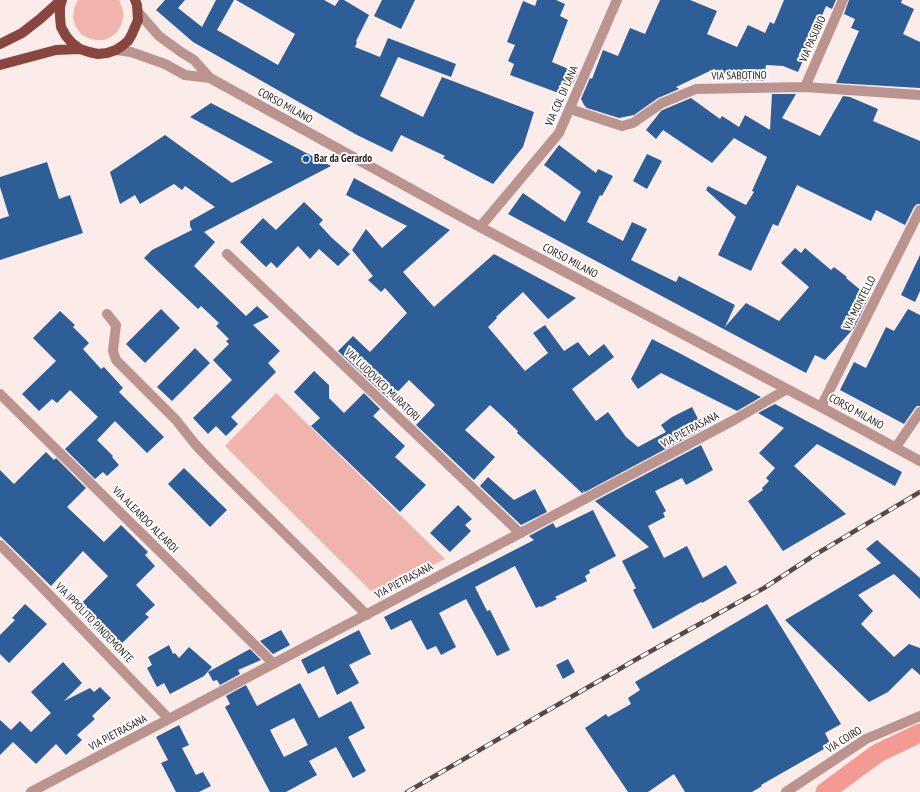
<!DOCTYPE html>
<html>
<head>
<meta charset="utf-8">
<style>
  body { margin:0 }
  canvas { display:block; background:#fbecea }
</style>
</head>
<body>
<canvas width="920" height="792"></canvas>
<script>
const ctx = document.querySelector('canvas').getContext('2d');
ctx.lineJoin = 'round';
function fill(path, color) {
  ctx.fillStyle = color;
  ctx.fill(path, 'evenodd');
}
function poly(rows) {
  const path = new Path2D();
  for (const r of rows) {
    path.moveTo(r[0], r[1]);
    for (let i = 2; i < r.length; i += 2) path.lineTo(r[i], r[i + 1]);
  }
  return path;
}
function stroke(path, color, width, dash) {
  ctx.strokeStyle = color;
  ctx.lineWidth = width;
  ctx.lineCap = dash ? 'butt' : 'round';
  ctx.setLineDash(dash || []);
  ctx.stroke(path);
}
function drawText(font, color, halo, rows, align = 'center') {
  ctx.font = font + ' "PT Sans Narrow",sans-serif';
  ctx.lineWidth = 4;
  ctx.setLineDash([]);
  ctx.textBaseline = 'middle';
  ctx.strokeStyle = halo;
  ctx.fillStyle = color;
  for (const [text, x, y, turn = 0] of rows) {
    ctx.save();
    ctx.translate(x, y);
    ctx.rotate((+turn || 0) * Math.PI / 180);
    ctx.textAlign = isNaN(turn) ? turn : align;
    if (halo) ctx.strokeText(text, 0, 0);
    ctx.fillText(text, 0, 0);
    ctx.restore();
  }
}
const green = poly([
  [78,0,119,0,120,2,123,10,123,18,121,25,117,32,111,37,104,40,96,40,88,38,81,34,76,27,73,18,74,9],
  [276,393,445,559,375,595,225,446]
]);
const canal = poly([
  [825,792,878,753,920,733]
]);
const building = poly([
  [165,0,185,0,178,8,202,27,216,0,234,0,217,30,278,65,295,34,236,0,324,0,335,6,339,0,344,0,369,15,356,41,357,42,355,47,380,57,388,38,456,64,451,77,398,57,380,96,423,117,442,77,534,112,523,147,493,184,443,158,445,156,401,135,392,152,357,135,193,42,156,10],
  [382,0,415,0,401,29,374,16],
  [537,0,556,0,565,4,560,16,568,20,552,62,578,73,573,84,571,79,564,95,510,75,514,64,508,61,515,45,507,42,523,1,535,6],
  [660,0,690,0,717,11,707,34,737,47,748,25,765,33,770,22,774,24,784,0,836,0,832,9,826,6,798,72,783,66,766,65,764,81,740,81,714,69,676,87,679,89,658,98,634,115,619,118,587,108,584,105,581,99,590,78,592,79,603,50,618,56,630,28,645,34],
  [849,0,902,0,901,3,914,9,903,34,920,42,920,88,836,83,859,31,851,28,855,19,844,14],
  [772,94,796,94,782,118,820,136,843,96,850,97,878,109,873,121,920,141,920,204,917,204,914,207,905,225,876,210,871,221,797,185,778,226,773,224,751,271,718,255,736,217,706,190,708,186,746,205,754,192,752,191,767,157,734,138,712,163,663,130,656,139,646,130,661,111,665,109,691,98,720,119,722,116,739,127,745,115,770,130],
  [211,103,331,166,204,232,215,242,194,266,246,316,257,306,269,317,253,325,280,351,268,363,276,372,231,417,238,424,226,436,216,426,208,434,193,418,232,380,213,360,229,344,226,341,229,339,216,326,219,323,201,306,198,309,144,258,152,250,192,230,190,226,190,221,215,207,185,186,182,190,174,184,140,204,135,195,120,204,110,172,165,135,232,183,273,162,190,117],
  [559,145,596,173,598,169,613,176,602,196,600,195,587,222,623,241,632,222,647,229,631,260,676,282,679,276,735,305,725,327,746,303,779,321,796,302,809,287,781,263,795,248,801,253,805,248,831,270,834,267,847,277,846,278,869,297,854,328,825,360,815,355,806,373,508,214,523,193,565,222,581,192,544,165],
  [647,154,662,161,647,189,633,181],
  [47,162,59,199,70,195,83,233,0,260,0,219,9,216,0,187,0,177],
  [354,178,450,230,403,272,434,307,494,254,576,298,548,319,523,292,496,317,497,318,488,327,525,371,548,353,533,333,545,325,564,351,578,342,589,356,604,344,614,357,572,389,596,421,608,412,626,437,638,447,666,432,661,425,672,417,692,407,703,429,585,492,582,489,584,492,582,493,517,433,518,431,490,405,465,430,495,457,474,480,416,425,435,405,409,380,390,400,338,351,353,336,370,352,407,313,385,288,381,292,368,280,373,276,352,250,366,229,382,248,407,226,346,195],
  [304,202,323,220,319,224,331,237,350,254,338,266,319,249,310,259,298,246,277,268,271,262,266,267,240,242,263,218,276,230],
  [920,255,920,291,915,302,901,295],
  [161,309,180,328,145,363,126,344],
  [908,309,920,315,920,406,917,406,915,408,904,424,840,390,854,362,866,368,886,327,894,331],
  [60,311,75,325,73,327,89,343,83,349,101,369,104,367,123,388,119,392,164,437,147,453,115,421,97,440,113,456,112,457,119,465,107,476,103,472,95,479,65,449,98,417,70,390,57,403,52,399,39,411,22,394,56,361,33,338],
  [652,339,683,355,761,397,737,411,661,373,638,389,631,379],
  [195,348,210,363,172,401,157,387],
  [314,371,329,385,329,398,344,413,364,393,380,409,373,416,405,446,395,457,426,485,400,512,311,426,320,418,294,392],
  [775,404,902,472,895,486,817,444,794,466,846,514,783,551,748,501,763,490,762,488,769,481,766,478,775,468,759,453,784,428,758,413],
  [701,445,713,470,686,485,682,478,655,491,666,511,663,513,665,517,648,526,664,558,687,546,703,578,726,565,737,583,702,603,701,602,653,629,633,590,636,588,622,561,649,547,595,501],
  [46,452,54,460,56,458,86,488,67,507,104,542,121,525,148,552,145,555,155,566,136,585,155,605,145,614,149,617,115,650,75,610,108,576,83,551,51,586,0,536,0,470,14,484],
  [184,468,227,510,210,527,168,484],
  [488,477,514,500,535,489,547,512,521,525,480,486],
  [458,505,472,519,465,525,471,531,450,552,430,533],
  [593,510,616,556,589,570,590,573,585,576,587,581,555,597,557,599,541,607,540,606,536,608,515,566,475,587,487,611,490,610,510,650,497,656,466,599,439,613,456,647,441,655,436,646,427,650,411,620,391,630,384,617,534,540,529,536,553,523,556,528],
  [877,540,920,578,920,599,894,574,858,595,873,611,861,624,894,657,909,644,920,648,920,675,912,668,888,692,869,702,785,620,881,563,866,549],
  [25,604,47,624,9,663,0,654,0,635,15,620,12,618],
  [767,604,841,724,825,733,831,745,761,785,762,786,752,792,685,792,674,774,648,792,628,792,585,728,606,714,608,717,631,704,628,698,640,690,635,682],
  [281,630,290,645,273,654,260,641],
  [359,630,371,654,349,665,359,683,337,695,324,666,308,674,301,660],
  [169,645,173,654,175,653,179,658,189,647,212,667,204,676,170,694,164,683,157,687,147,668,152,665,148,657],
  [250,649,261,660,238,670,240,674,220,685,217,680,213,681,208,672],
  [568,659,575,672,563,679,556,665],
  [63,662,82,683,64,701,90,688,94,692,100,687,111,698,92,716,95,719,77,735,82,740,66,755,56,744,36,764,13,742,0,755,0,720,11,730,20,721,31,732,51,713,31,692],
  [300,683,319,718,351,701,365,728,348,737,366,771,353,778,336,747,309,761,317,775,286,792,270,792,225,707,230,704,226,696,246,685,257,706],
  [294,718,308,745,284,757,270,730],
  [179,725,189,745,182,748,196,775,203,772,211,786,199,792,176,792,161,763,168,760,156,737]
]);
const minor = poly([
  [138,12,159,36,181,52,194,60,210,78,480,227,821,407,920,461],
  [116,50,131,52,165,64,185,75,210,78],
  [805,87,843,0],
  [570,109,622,126,633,123,662,103,696,89,805,87,920,95],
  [480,227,559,133,617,0],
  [227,254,520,533],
  [107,314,116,325,113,351,116,360,176,420,195,444,213,463,367,615],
  [0,394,274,664],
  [821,407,920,210],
  [896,447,920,412],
  [0,545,36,581,169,719],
  [31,792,734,420,787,389],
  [786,792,866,739,920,716]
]);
const major = poly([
  [62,0,60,7,60,17,61,27,66,36,72,43,80,49,89,52,98,54,107,53,116,50,122,46,128,41,132,34,138,20,137,5,135,0],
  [0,44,22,33,40,19,61,0],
  [0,65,56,50,80,49]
]);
const rail = poly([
  [407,792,635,660,764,588,813,556,920,492]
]);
const markers = [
  [306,159,4,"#0b57a6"]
];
const streetNames = [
  ["VIA PASUBIO",813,39,-66],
  ["VIA SABOTINO",739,76,-1],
  ["VIA COL DI LANA",562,96,-66],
  ["CORSO MILANO",285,106,29],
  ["CORSO MILANO",570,261,28],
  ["VIA MONTELLO",860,303,-63],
  ["VIA LUDOVICO MURATORI",382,385,44],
  ["CORSO MILANO",856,412,29],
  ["VIA PIETRASANA",690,430,-28],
  ["VIA ALEARDO ALEARDI",145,520,45],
  ["VIA PIETRASANA",404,581,-28],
  ["VIA IPPOLITO PINDEMONTE",94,623,46],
  ["VIA PIETRASANA",118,733,-28],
  ["VIA COIRO",844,740,-32]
];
const poiNames = [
  ["Bar da Gerardo",314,159]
];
fill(green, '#f1b4ad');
stroke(canal, '#f39a92', 19);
fill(building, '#2d5e98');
stroke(minor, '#bc948f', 10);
stroke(major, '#894641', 10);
stroke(rail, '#554846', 4.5);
stroke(rail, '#fff', 3, [9]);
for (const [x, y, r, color] of markers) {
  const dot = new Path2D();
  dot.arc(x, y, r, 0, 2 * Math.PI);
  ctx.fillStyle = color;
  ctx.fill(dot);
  stroke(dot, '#fff', 1.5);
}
drawText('11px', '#281b1a', '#fff', streetNames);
drawText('bold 11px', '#281b1a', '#fff', poiNames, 'left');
</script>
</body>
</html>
